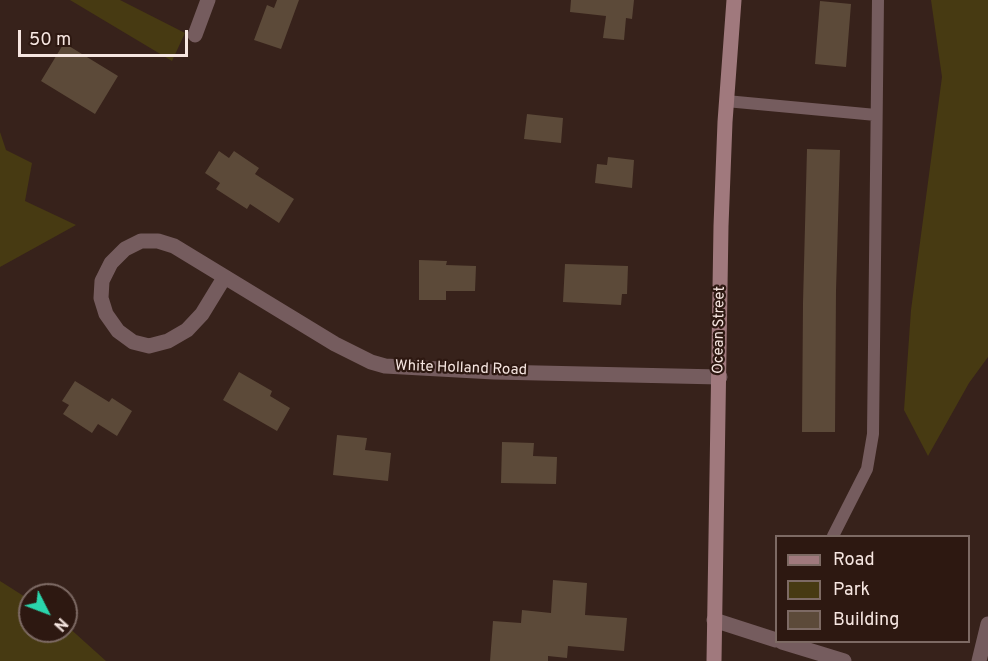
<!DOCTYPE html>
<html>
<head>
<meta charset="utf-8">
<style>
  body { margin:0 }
  #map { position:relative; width:988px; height:661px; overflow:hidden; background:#37221b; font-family:Overpass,sans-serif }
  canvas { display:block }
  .legend { position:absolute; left:775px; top:535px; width:195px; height:108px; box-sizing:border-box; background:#2d1811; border:2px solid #7d6a64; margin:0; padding:8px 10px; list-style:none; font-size:18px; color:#f6e6e1 }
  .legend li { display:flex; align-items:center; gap:12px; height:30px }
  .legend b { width:30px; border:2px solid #7d6a64 }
  .north { position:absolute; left:18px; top:583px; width:60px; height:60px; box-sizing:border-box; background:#2d1811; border:2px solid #7d6a64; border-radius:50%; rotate:132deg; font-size:16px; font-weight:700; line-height:24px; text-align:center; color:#f6e6e1 }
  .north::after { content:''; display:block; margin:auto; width:21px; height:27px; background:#2ad5ac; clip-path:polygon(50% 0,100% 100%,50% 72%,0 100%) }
  .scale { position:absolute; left:18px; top:30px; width:170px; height:27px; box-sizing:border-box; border:3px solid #f6e6e1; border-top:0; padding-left:8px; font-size:18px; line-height:21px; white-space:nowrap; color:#f6e6e1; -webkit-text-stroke:4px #2d1811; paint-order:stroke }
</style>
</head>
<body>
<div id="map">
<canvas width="988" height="661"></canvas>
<ul class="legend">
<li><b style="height:8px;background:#a0797d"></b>Road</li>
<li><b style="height:16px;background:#473a12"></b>Park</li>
<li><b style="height:16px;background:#5c4a39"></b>Building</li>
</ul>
<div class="north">N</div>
<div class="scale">50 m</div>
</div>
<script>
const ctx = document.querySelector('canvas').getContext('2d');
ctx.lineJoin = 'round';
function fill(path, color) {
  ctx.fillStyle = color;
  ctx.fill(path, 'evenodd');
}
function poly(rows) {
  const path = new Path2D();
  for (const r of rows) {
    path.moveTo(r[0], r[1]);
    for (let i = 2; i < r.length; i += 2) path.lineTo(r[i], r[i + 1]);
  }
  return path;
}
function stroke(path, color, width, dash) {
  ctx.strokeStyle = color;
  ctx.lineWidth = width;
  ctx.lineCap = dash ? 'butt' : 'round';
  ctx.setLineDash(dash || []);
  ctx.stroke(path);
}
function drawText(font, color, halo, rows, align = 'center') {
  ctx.font = font + ' Overpass,sans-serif';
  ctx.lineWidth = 4.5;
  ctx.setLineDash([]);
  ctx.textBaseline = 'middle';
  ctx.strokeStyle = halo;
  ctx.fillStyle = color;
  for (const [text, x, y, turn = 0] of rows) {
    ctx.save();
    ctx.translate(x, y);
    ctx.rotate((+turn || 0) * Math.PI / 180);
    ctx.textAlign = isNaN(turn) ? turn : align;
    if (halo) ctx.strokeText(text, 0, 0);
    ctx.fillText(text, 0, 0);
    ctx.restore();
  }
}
const green = poly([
  [70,0,120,0,185,33,172,61],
  [931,0,988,0,988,357,969,383,928,456,904,410,911,310,942,77],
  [0,132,6,150,32,163,25,201,76,225,0,267],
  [0,581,30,600,30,631,66,631,66,625,106,661,0,661]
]);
const building = poly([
  [277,0,299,0,281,49,254,40,267,5,274,8],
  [571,0,634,0,632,19,626,18,624,40,603,38,606,16,570,12],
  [820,1,851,4,846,67,815,64],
  [64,43,118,76,95,114,41,81],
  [527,114,563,118,561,143,524,139],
  [807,149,840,150,836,291,835,432,802,432,803,303],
  [219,151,229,158,234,151,259,168,255,174,294,199,279,223,250,204,247,209,216,189,220,183,205,173],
  [608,157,634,160,632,188,595,183,597,164,607,165],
  [419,260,447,261,446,265,476,266,475,291,446,291,446,300,419,300],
  [565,264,628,266,627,294,622,294,621,305,563,302],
  [239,372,272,391,270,396,290,408,277,431,223,400],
  [75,381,109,402,112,398,132,411,117,436,98,424,92,433,63,414,69,405,62,401],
  [337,435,367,438,365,450,391,453,388,481,333,475],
  [502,442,534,443,533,456,557,457,556,484,501,483],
  [553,580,587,583,585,615,627,618,624,651,568,646,567,658,548,656,548,661,490,661,493,621,521,623,522,610,551,613]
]);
const lane = poly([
  [726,101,876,115],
  [833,536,867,469,873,434,878,0]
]);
const street = poly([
  [195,35,208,0],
  [224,278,202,314,187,330,168,341,149,346,133,342,118,331,106,314,101,298,102,281,111,263,125,249,141,241,158,241,174,246,335,344,371,362,385,366,494,372,720,377],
  [714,620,776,640],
  [782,642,844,661],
  [979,661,988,624]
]);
const secondary = poly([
  [714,661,721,226,725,122,734,0]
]);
const streetNames = [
  ["Ocean Street",720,330,-89],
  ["White Holland Road",461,369,2]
];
fill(green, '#473a12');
fill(building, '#5c4a39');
stroke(lane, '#755c5e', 12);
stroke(street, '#755c5e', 15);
stroke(secondary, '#a0797d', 15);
drawText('15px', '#f6e6e1', '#2d1811', streetNames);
</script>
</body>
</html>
